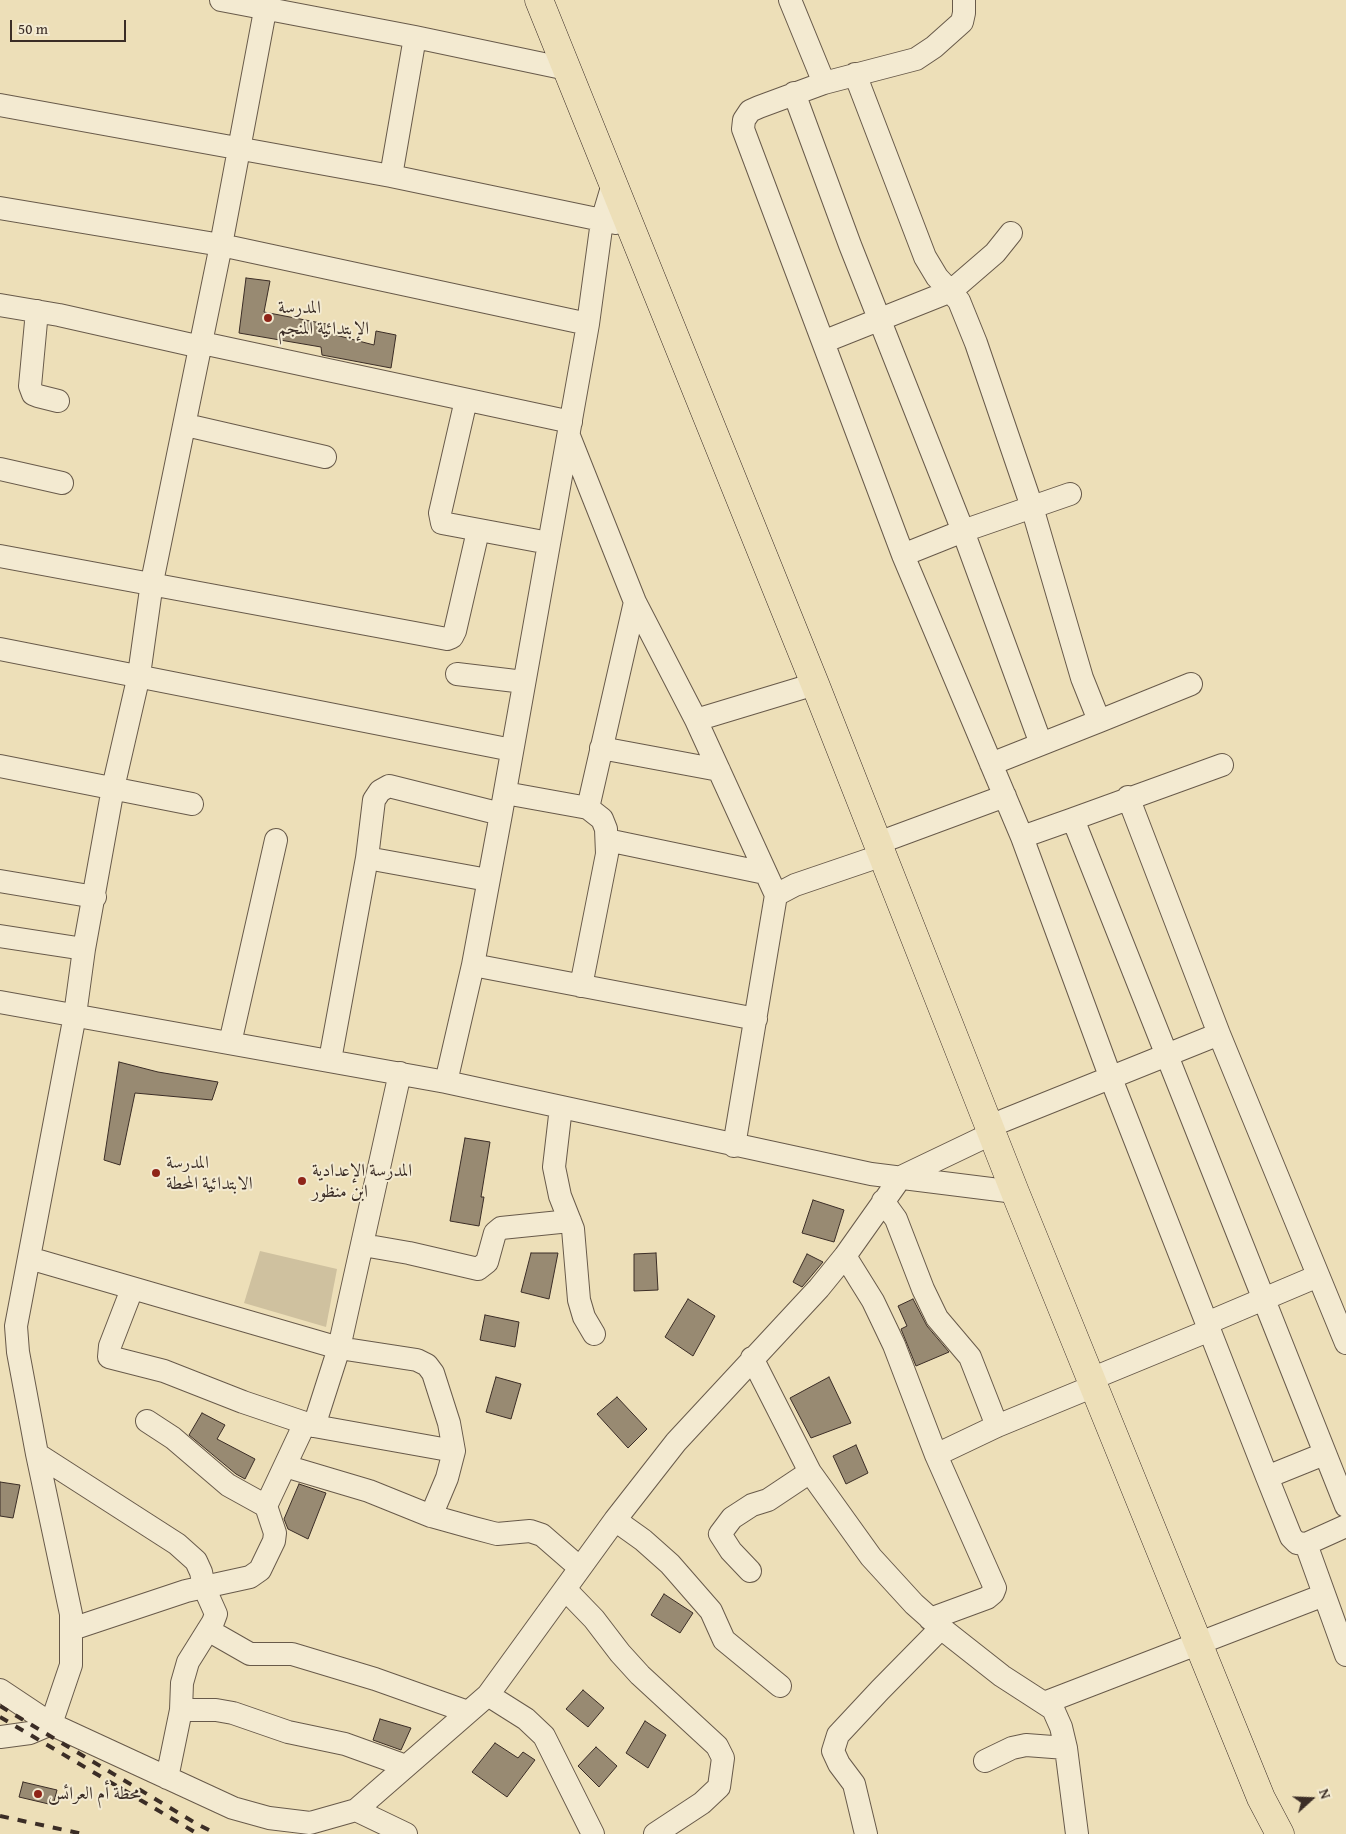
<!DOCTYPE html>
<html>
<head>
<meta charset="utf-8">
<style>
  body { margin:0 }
  #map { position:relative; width:1346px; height:1834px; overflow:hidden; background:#eddfb8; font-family:"Gentium Book Plus",serif }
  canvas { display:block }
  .north { position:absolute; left:1286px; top:1774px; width:50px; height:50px; -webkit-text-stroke:4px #f3ead1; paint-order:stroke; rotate:70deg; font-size:14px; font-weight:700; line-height:20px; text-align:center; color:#3b2d26 }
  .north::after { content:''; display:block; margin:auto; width:18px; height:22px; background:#3b2d26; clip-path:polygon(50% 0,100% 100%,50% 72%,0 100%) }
  .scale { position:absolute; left:10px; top:20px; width:116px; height:22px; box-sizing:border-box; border:2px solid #3b2d26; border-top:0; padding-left:6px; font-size:15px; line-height:18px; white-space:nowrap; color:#3b2d26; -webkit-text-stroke:4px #f3ead1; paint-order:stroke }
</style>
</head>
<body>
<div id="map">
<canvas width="1346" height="1834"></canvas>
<div class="north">N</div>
<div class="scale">50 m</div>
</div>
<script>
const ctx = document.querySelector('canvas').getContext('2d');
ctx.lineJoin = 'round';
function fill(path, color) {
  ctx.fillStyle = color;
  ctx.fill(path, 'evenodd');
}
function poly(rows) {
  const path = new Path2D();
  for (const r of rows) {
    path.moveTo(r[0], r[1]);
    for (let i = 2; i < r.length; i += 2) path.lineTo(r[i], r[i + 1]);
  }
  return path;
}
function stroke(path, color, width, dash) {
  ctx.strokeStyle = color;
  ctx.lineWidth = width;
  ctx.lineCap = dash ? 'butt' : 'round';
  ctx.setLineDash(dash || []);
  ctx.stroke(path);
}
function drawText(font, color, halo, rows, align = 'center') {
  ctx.font = font + ' "Gentium Book Plus",Amiri,serif';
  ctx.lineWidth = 4;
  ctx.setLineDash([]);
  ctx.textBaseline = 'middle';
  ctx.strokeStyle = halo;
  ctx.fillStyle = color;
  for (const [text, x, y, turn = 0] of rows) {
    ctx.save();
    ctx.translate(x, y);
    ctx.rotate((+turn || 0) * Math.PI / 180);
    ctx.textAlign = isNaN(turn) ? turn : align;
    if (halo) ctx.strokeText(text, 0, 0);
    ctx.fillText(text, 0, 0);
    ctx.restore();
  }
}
const green = poly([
  [260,1251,337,1269,326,1327,244,1303]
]);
const building = poly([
  [246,278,270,281,264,312,326,324,324,332,374,345,376,331,396,335,391,368,322,355,321,347,239,333,246,278],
  [119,1062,158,1072,218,1082,212,1100,135,1093,120,1165,104,1160,119,1062],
  [465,1138,490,1142,481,1197,484,1197,479,1226,450,1221,465,1138],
  [813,1200,844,1210,834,1242,802,1233,813,1200],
  [531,1253,558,1253,549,1299,521,1292,531,1253],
  [656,1253,658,1290,634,1291,634,1254,656,1253],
  [807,1254,823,1262,802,1287,793,1282,807,1254],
  [688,1299,715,1316,693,1356,665,1337,688,1299],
  [913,1299,927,1326,949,1352,916,1366,901,1329,907,1326,898,1306,913,1299],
  [485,1315,519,1322,515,1347,480,1340,485,1315],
  [496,1377,521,1384,511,1419,486,1412,496,1377],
  [829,1377,851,1423,811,1438,790,1398,829,1377],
  [617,1397,647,1429,628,1448,597,1414,617,1397],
  [202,1413,225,1425,217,1439,255,1459,245,1479,236,1474,189,1435,202,1413],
  [856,1445,868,1473,846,1484,833,1456,856,1445],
  [0,1482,20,1485,13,1518,0,1516,0,1482],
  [299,1484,326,1493,308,1539,288,1529,284,1519,299,1484],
  [664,1594,693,1613,680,1633,651,1615,664,1594],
  [583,1690,604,1708,588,1727,566,1709,583,1690],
  [380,1719,411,1728,401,1750,373,1740,380,1719],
  [645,1721,666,1735,648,1768,626,1753,645,1721],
  [495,1743,518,1758,523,1752,535,1760,507,1797,472,1772,495,1743],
  [596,1747,617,1766,599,1787,578,1766,596,1747],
  [23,1782,57,1790,53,1805,19,1797,23,1782]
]);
const minor = poly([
  [221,0,415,37,567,69],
  [790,0,824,83],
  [964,0,964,13,962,22,934,47,916,59,824,83,759,107,750,111,744,120,743,129,903,555,1022,837,1110,1076,1267,1477,1291,1537,1297,1543,1306,1544,1346,1655],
  [855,74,925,257,937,277,959,301,976,343,1032,507,1082,678,1098,718,1097,722,991,764],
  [794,93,850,245,963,531,1041,744],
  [0,105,391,176,616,223],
  [391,176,415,37],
  [0,208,221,245,588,324],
  [0,305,59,315,201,347],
  [37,311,30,386,33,394,38,396,58,401],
  [823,342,951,291,995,253,1011,233],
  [202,343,571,422],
  [466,400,440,513,442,523,549,543],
  [186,425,325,457],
  [569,436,635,602,588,808],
  [0,469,62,483],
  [903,555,963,531,1070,494],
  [0,556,447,639,452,637,455,631,478,531],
  [635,602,696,720,776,895],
  [0,649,512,750],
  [457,674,524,682],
  [696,720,815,684],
  [1097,722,1191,684],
  [601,748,719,770],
  [0,766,192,804],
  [505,793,588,808,602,819,606,829,607,854,581,986],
  [1128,797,1219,1034,1346,1343],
  [1073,819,1222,765],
  [1022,837,1073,819,1346,1506],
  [607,840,765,873],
  [878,843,1005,796],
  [367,858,488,880],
  [0,881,95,897],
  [0,936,84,949],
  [473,965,756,1019],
  [0,1002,446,1082,871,1174,1015,1192],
  [230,1043,276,840],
  [330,1060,367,858,374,800,380,791,389,786,501,814],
  [400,1073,339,1348,417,1360,427,1365,433,1373,449,1423,454,1451,447,1478,431,1516],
  [446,1082,473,965,501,814,588,324,602,221,613,184],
  [561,1107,554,1167,560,1196,573,1229,579,1300,584,1317,594,1334],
  [990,1126,1219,1034],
  [734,1146,776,895,795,885,883,855],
  [883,1201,896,1219,923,1289,937,1318,970,1357,997,1426],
  [363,1245,409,1253,478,1269,487,1262,495,1233,501,1228,570,1221],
  [845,1256,873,1301,894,1345,936,1455,995,1588,993,1593,987,1598,930,1619],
  [29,1258,339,1348,314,1426],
  [132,1289,110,1346,109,1357,164,1371,243,1402,314,1426,454,1451],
  [1207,1323,1318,1276],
  [752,1358,810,1472,871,1557,914,1604,941,1628,1002,1676,1053,1709,1061,1727,1066,1748,1077,1834],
  [1091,1379,1210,1330],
  [147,1421,173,1438,228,1485,266,1506],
  [37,1454,177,1544,196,1561,201,1572,204,1587,216,1614,213,1622,188,1662,182,1683,181,1710,167,1778],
  [936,1455,997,1426,1094,1386],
  [285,1466,369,1491,431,1516,474,1528,497,1534,530,1531,542,1535,580,1568],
  [1267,1477,1324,1454],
  [615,1520,643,1540,670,1564,711,1611,724,1640,780,1686],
  [1306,1544,1346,1526],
  [750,1571,731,1551,720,1534,732,1518,752,1505,768,1500,810,1472],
  [565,1589,594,1619,620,1653,640,1675,717,1746,723,1758,719,1787,702,1803,655,1834],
  [72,1629,186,1591,250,1577,260,1570,274,1541,275,1533,266,1506,305,1423],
  [208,1630,250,1654,292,1654,375,1679,468,1712],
  [0,1690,51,1724,233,1808,269,1818,310,1823,356,1810,488,1695,615,1520,676,1442,819,1288,845,1256,901,1177,993,1133],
  [488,1695,526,1719,544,1736,593,1834],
  [1044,1703,1324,1595],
  [181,1710,216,1710,233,1713,288,1732,345,1744,406,1766],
  [0,1737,30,1733,51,1724,71,1665,71,1614,37,1454,18,1352,16,1326,75,1015,84,949,113,788,139,675,152,582,221,245,267,0],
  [985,1761,1012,1748,1026,1745,1066,1748],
  [356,1810,406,1834],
  [866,1834,854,1784,839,1764,833,1751,838,1735,880,1690,941,1628]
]);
const major = poly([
  [539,0,815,684,1015,1192,1261,1798,1280,1834]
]);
const rail = poly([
  [0,1706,197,1824,217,1834],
  [0,1717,198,1834],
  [0,1816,83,1834]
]);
const markers = [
  [268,318,5,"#8f2418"],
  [156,1173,5,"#8f2418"],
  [302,1181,5,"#8f2418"],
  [38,1794,5,"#8f2418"]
];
const poiNames = [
  ["المدرسة",278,308],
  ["الإبتدائية المنجم",278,329],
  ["المدرسة",166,1163],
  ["الابتدائية المحطة",166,1184],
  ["المدرسة الإعدادية",312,1171],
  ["ابن منظور",312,1192],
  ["محطة أم العرائس",48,1794]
];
fill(green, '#cfc19f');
fill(building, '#988a72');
stroke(building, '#3b2d26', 1);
stroke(minor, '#685a4a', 24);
stroke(major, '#3b2d26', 29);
stroke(minor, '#f3ead1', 22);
stroke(major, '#eddfb8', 28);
stroke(rail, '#3b2d26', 4, [9, 9]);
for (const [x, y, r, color] of markers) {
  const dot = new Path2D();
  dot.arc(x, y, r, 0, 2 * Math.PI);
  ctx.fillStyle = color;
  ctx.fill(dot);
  stroke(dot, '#f3ead1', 2);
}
drawText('18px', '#3b2d26', '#f3ead1', poiNames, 'left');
</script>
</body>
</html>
